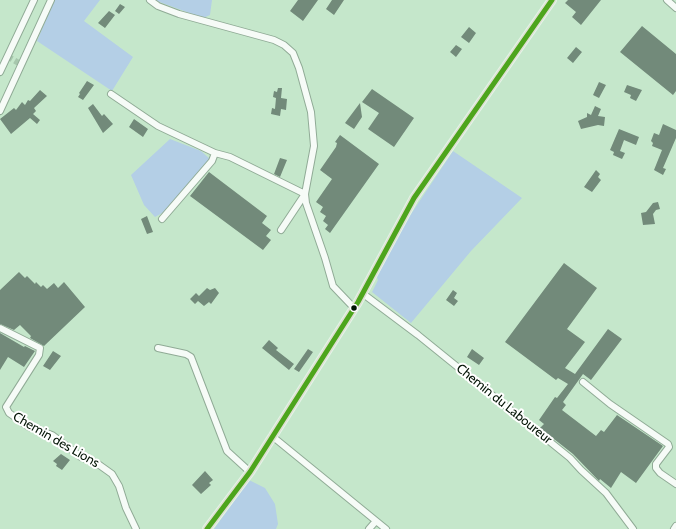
<!DOCTYPE html>
<html>
<head>
<meta charset="utf-8">
<style>
  body { margin:0 }
  canvas { display:block; background:#c5e7cb }
</style>
</head>
<body>
<canvas width="676" height="529"></canvas>
<script>
const ctx = document.querySelector('canvas').getContext('2d');
ctx.lineJoin = 'round';
function fill(path, color) {
  ctx.fillStyle = color;
  ctx.fill(path, 'evenodd');
}
function poly(rows) {
  const path = new Path2D();
  for (const r of rows) {
    path.moveTo(r[0], r[1]);
    for (let i = 2; i < r.length; i += 2) path.lineTo(r[i], r[i + 1]);
  }
  return path;
}
function stroke(path, color, width, dash) {
  ctx.strokeStyle = color;
  ctx.lineWidth = width;
  ctx.lineCap = dash ? 'butt' : 'round';
  ctx.setLineDash(dash || []);
  ctx.stroke(path);
}
function drawText(font, color, halo, rows, align = 'center') {
  ctx.font = font + ' Cabin,sans-serif';
  ctx.lineWidth = 4;
  ctx.setLineDash([]);
  ctx.textBaseline = 'middle';
  ctx.strokeStyle = halo;
  ctx.fillStyle = color;
  for (const [text, x, y, turn = 0] of rows) {
    ctx.save();
    ctx.translate(x, y);
    ctx.rotate((+turn || 0) * Math.PI / 180);
    ctx.textAlign = isNaN(turn) ? turn : align;
    if (halo) ctx.strokeText(text, 0, 0);
    ctx.fillText(text, 0, 0);
    ctx.restore();
  }
}
const green = poly([
  [54,0,100,0,84,21,133,57,112,91,37,41],
  [154,0,212,0,210,15,203,18],
  [170,139,201,151,210,159,164,212,155,217,144,205,131,175],
  [453,151,522,198,471,251,411,323,372,292,378,280,376,275,409,217],
  [249,480,265,488,275,504,278,524,276,529,214,529]
]);
const building = poly([
  [298,0,318,0,303,21,290,11],
  [332,0,344,0,334,15,326,9],
  [568,0,601,0,581,25,572,17,576,12,565,3],
  [120,4,125,7,119,14,115,11],
  [109,11,115,15,105,28,98,23],
  [642,26,676,54,676,91,673,95,620,52],
  [469,27,476,33,469,43,461,37],
  [456,45,462,49,456,57,450,52],
  [576,47,582,52,573,63,567,58],
  [87,81,94,85,83,100,78,97,80,94,79,93],
  [599,82,606,85,599,98,593,95],
  [627,85,642,90,636,101,630,98,631,95,624,92],
  [278,88,282,88,281,98,287,99,286,110,281,109,280,116,271,114,272,108,275,109,276,98,273,97,274,91,277,92],
  [372,89,414,118,394,147,368,129,379,113,362,102],
  [40,90,47,96,34,108,36,111,33,114,40,120,37,124,30,118,11,134,0,119,14,108,16,110,22,102,25,105,28,100,30,101],
  [360,103,362,117,354,129,345,123],
  [93,104,102,116,104,114,113,124,103,133,88,108],
  [595,106,601,109,598,116,605,117,604,126,598,125,581,129,578,121,587,117,587,113,591,115],
  [134,119,148,129,143,137,129,127],
  [663,124,676,130,676,138,663,168,666,169,663,175,654,170,662,150,652,146,653,143,651,141,654,133,659,135],
  [619,129,639,137,636,145,624,140,620,151,625,153,622,159,613,155,614,152,610,150],
  [340,135,379,164,330,233,325,229,328,225,323,221,326,216,320,212,323,207,316,202,332,179,320,170,336,147,337,143,335,142],
  [280,158,287,160,280,177,274,174],
  [596,170,600,174,598,177,601,180,592,192,584,187],
  [209,172,267,216,262,223,271,230,266,236,271,240,263,250,190,196],
  [658,202,660,209,656,210,653,214,655,224,643,225,641,213,646,212,653,203],
  [147,216,153,232,147,234,141,219],
  [564,263,597,288,567,329,585,342,565,368,575,374,608,329,622,339,591,380,583,374,563,402,566,405,562,410,596,436,601,430,604,432,617,415,663,446,636,483,621,472,611,488,600,479,599,481,573,454,540,428,544,424,539,420,555,397,557,398,568,384,558,378,556,380,505,342],
  [19,272,25,278,27,276,35,284,36,282,41,287,43,285,47,289,54,283,58,288,64,282,85,307,44,346,30,338,31,336,20,325,14,330,0,324,0,290],
  [207,288,210,290,215,288,219,293,211,304,209,302,204,306,198,301,195,304,190,299,196,293,199,296],
  [453,290,457,293,454,298,458,301,454,306,446,300],
  [0,333,24,347,25,346,35,351,24,367,8,357,0,370],
  [269,340,278,348,276,350,294,364,289,370,262,348],
  [308,349,313,352,299,372,294,369],
  [472,349,484,358,479,365,467,357],
  [53,351,61,356,50,370,43,366],
  [61,454,70,460,62,470,56,466,57,464,53,461],
  [205,471,213,480,209,483,211,485,201,494,192,485]
]);
const minorTunnel = poly([
  [7,56,22,65]
]);
const minor = poly([
  [150,0,158,6,179,14,274,40,284,45,293,53,299,68,311,112,314,146,305,194,306,203,325,258,333,286,354,308],
  [667,0,676,8],
  [0,72,34,0],
  [111,94,158,126,215,153,230,157,305,194],
  [0,111,51,0],
  [162,219,212,161,215,153],
  [281,230,305,194],
  [362,293,418,335,570,458,581,470,606,493,633,529],
  [0,328,40,348,39,355,6,407,9,413,29,427,52,435,81,457,98,464,112,474,119,486,126,508,136,529],
  [158,348,186,354,191,357,227,451,250,472],
  [583,382,610,404,668,444,669,447,656,464,656,468,660,473,676,484],
  [272,436,386,529],
  [369,529,376,521],
  [674,529,676,526]
]);
const major = poly([
  [207,529,250,472,323,357,358,302,414,198,552,0]
]);
const bus1 = poly([
  [207,529,250,472,358,302,414,198,552,0]
]);
const markers = [
  [354,308,3.5,"#001203"]
];
const streetNames = [
  ["Chemin du Laboureur",504,404,39],
  ["Chemin des Lions",56,440,30]
];
fill(green, '#b4cfe6');
fill(building, '#728a7a');
stroke(minorTunnel, '#a7c7ad', 6, [6, 3]);
stroke(minor, '#90ab96', 8);
stroke(major, '#e5f4e8', 10);
stroke(minor, '#f6fbf7', 6);
stroke(major, '#dee0d2', 8);
stroke(bus1, '#4da51c', 5);
for (const [x, y, r, color] of markers) {
  const dot = new Path2D();
  dot.arc(x, y, r, 0, 2 * Math.PI);
  ctx.fillStyle = color;
  ctx.fill(dot);
  stroke(dot, '#fff', 1.5);
}
drawText('13px', '#001203', '#fff', streetNames);
</script>
</body>
</html>
